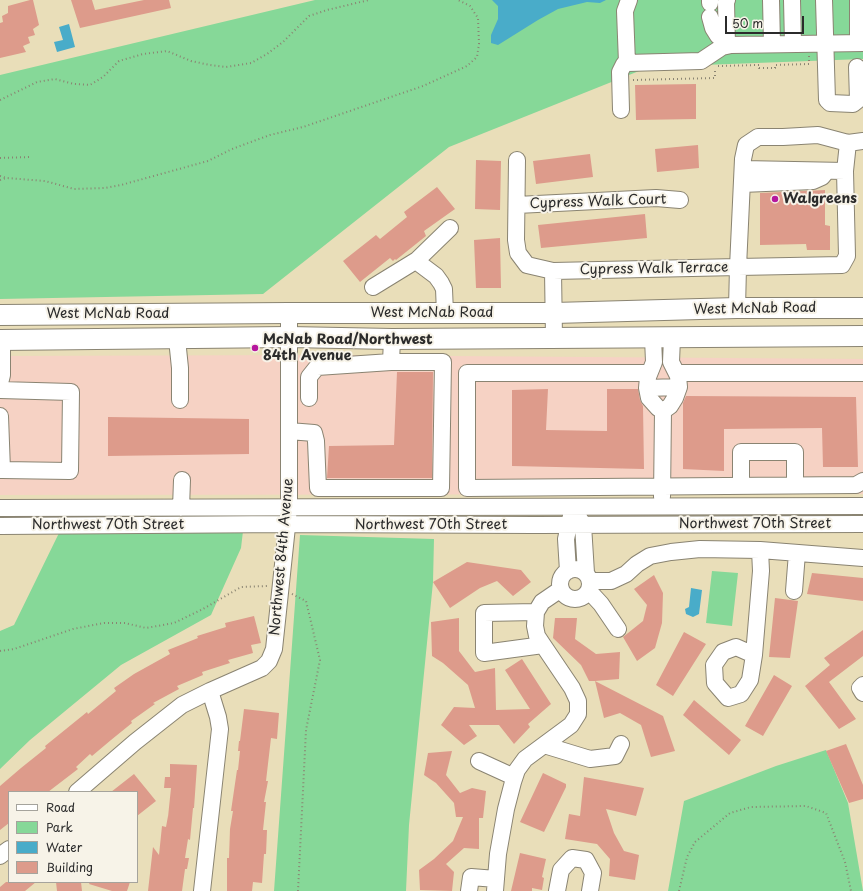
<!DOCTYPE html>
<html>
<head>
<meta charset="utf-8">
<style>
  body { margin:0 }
  #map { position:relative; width:863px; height:891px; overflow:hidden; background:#e9deb9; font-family:"Playpen Sans",sans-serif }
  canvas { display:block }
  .legend { position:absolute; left:8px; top:791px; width:130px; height:92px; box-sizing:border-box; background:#f7f3e8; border:1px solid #a5a39c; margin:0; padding:5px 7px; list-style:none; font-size:12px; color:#2b2b2b }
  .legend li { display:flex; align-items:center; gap:8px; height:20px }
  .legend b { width:20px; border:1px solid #a5a39c }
  .scale { position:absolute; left:725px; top:16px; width:79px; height:18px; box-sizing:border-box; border:2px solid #2b2b2b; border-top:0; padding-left:5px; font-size:12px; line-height:14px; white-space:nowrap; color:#2b2b2b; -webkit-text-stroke:3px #f7f3e8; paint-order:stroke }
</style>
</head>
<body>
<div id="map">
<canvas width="863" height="891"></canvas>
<ul class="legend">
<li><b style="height:5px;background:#fff"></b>Road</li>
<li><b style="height:11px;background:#86d898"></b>Park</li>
<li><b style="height:11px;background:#49acc9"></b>Water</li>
<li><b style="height:11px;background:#dd9b8b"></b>Building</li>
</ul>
<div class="scale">50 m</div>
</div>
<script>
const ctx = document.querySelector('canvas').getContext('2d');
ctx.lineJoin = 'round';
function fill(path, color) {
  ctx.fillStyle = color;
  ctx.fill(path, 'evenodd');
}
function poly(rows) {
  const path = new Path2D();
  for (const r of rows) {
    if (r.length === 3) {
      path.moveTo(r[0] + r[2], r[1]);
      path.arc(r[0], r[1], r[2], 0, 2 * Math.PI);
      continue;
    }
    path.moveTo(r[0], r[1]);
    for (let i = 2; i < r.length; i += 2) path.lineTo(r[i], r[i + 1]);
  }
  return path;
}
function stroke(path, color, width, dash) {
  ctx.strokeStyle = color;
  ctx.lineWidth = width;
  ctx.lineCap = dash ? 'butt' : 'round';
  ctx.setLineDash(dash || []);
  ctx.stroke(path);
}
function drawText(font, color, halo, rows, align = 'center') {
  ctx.font = font + ' "Playpen Sans",sans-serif';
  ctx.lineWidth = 4;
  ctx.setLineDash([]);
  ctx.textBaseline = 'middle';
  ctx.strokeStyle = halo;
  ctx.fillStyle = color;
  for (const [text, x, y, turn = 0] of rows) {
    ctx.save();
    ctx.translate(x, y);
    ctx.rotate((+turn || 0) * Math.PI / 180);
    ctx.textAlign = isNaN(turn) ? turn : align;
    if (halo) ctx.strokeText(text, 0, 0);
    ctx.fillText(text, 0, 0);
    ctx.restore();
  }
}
const built = poly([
  [315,355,863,359,863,494,0,495,0,356]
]);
const green = poly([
  [315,0,863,0,863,59,649,67,449,147,263,294,0,299,0,75],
  [243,531,241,548,211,615,121,665,30,740,0,769,0,631,14,625,59,533],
  [300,535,434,539,433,582,409,825,406,891,274,891],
  [712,571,738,573,732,626,706,623],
  [826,750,848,803,863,891,668,891,684,801,776,766]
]);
const water = poly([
  [492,0,606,0,600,3,587,2,558,9,538,20,498,45,491,43,491,35,498,19,498,6],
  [69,24,75,47,57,52,54,42,63,40,59,27],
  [691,588,702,590,699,614,693,617,686,614,685,609,689,607]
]);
const building = poly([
  [30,0,33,0,39,25,33,29,35,35,28,37,30,43,23,46,26,52,0,58,0,23,3,22,2,16,8,13,8,6],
  [71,0,92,0,95,10,144,0,169,0,171,8,80,28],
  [696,84,696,119,636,120,635,85],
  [698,145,699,168,657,172,655,149],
  [590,154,593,177,536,184,533,161],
  [476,160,501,161,500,210,475,209],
  [437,187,455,209,424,231,426,236,396,260,395,259,393,261,390,258,360,282,343,261,376,235,380,239,407,217,404,212],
  [825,190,825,225,830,226,830,250,807,250,806,244,760,245,760,193],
  [645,214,647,238,541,248,538,225],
  [500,238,501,288,476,288,474,240],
  [397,372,433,372,432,478,327,478,329,446,394,445],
  [548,389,546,430,607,431,607,389,638,389,640,400,643,406,644,469,512,466,512,390],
  [686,396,856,397,858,467,823,467,822,428,724,429,724,471,683,469,683,403],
  [108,417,249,419,249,454,108,456],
  [467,562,521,570,531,582,513,596,497,581,480,588,450,608,433,582],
  [812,573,863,578,863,601,807,594],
  [654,575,663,593,662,623,655,648,637,661,623,637,643,621,647,605,634,589],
  [775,598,798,601,790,658,769,657],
  [254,616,261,643,251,645,253,653,228,660,230,663,202,672,203,675,177,686,179,689,153,703,155,704,131,721,132,723,111,740,92,756,90,754,76,767,78,769,48,792,9,792,9,823,0,830,0,786,21,768,46,748,45,746,87,712,88,714,116,691,114,688,134,674,170,654,168,650,198,638,197,636,226,627,225,623],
  [459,618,459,651,475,672,495,668,496,710,530,709,505,670,522,659,551,704,528,724,530,727,514,744,499,725,469,725,477,736,464,745,441,725,454,707,475,708,468,685,443,663,432,656,431,622],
  [555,618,577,618,575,639,596,654,620,652,619,679,595,681,663,716,675,751,651,757,641,725,620,713,604,718,595,681,589,681,581,665,553,638],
  [863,630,863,656,829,682,856,719,839,729,805,686,830,665,824,658],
  [684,632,706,644,673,696,656,685],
  [774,675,792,686,763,736,745,726],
  [694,700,741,740,729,755,683,715],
  [244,709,279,713,277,739,271,738,266,781,268,781,264,802,266,802,263,830,267,830,266,854,264,854,262,883,253,882,252,891,227,891,227,858,229,858,230,829,233,811,231,811,237,770,238,770,240,751,238,751,239,741,240,741],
  [846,744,863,785,863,799,849,803,826,751],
  [452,751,446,775,460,793,472,788,486,791,483,818,479,818,479,849,464,848,446,864,454,872,452,891,420,890,419,870,434,859,453,841,463,817,456,817,454,803,436,783,424,775,428,753],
  [170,764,197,765,194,808,193,808,190,840,188,839,185,858,189,858,187,869,185,869,182,891,148,891,153,847,159,855,162,826,166,827,168,816,168,817,171,788,164,788,165,777,170,777],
  [543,773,566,784,566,787,544,832,520,822],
  [134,774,156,801,137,816,137,792,111,792],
  [584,777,644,788,636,816,606,809,614,833,624,851,639,855,635,880,609,876,610,859,597,844,565,839,569,814,580,816],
  [520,853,546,859,542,877,544,878,542,890,532,888,532,891,511,891],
  [6,882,36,882,25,891,0,891,0,887],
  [56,882,81,882,82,891,57,891],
  [90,882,130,882,127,891,112,891,89,884]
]);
const path = poly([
  [718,66,759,65,759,68,775,68,775,65,809,64,809,56],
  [633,80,715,78,715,68],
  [0,100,37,82,55,79,74,84,90,85,103,77,119,61,143,54,167,51,191,61,210,65,226,67,251,63,267,54,283,42,309,16,327,10,369,0],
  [0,158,29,157],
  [0,176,7,178,45,181,74,189,105,188,121,185,208,161,232,149,270,135,303,127,423,86,467,66,477,57,479,44,478,18,470,6,458,0],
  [0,180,6,178],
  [292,594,306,601,320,660,306,730,298,891],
  [0,651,14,649,73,629,104,623,125,623,146,628,174,623,201,610,241,587,267,586],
  [679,891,687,857,695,842,730,813,751,807,806,806,826,813,845,862,851,891]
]);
const minor = poly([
  [771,0,772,44],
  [792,0,793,44],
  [824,0,827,100,830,103,853,104,858,100,857,67],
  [858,0,858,43],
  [710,3,710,0],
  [710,17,713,28,718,36,727,43],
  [727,46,726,2,727,0],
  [627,63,625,11,629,0],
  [621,110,620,72,624,64,627,63,701,61,722,47,731,45,863,43],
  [848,143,845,171,847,256,842,265,738,267,743,159,746,145,758,137,783,137,818,135,848,143,863,141],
  [517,160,516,240,518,253,527,265,553,271,738,267,737,308],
  [743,169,845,171],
  [742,184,813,181,822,177,827,171],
  [517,205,656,198,680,200],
  [417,260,450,228],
  [553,271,554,338],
  [373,287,417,260,420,264,436,276,441,283,444,289,445,313],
  [653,338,654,362,648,377,647,388,649,398,658,408,663,411],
  [177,339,180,368,180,400],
  [649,373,467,373,467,488,856,485,863,481],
  [677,373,863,373],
  [0,383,2,375,2,340],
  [647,388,679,387],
  [0,390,71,392,70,471,2,470],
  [309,398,309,377,317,367,391,362,392,339],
  [663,411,670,406,675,398,679,387,678,376,671,362,672,338],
  [0,416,2,470,0,470],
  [289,431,314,433,316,441,318,488,441,488,443,362,391,362],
  [741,486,741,452,795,452,795,485],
  [662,497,663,411],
  [0,508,863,506],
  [181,508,182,480],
  [578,516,583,525,586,573],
  [0,526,288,524,535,525,863,524],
  [575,584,15],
  [568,571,566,539,571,516],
  [590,581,611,581,626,574,637,564,650,556,671,552,700,549,760,550,863,558],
  [589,591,601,604,618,629],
  [794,591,797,553],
  [536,612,484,613,484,653,543,645],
  [754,655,736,647,723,652,714,665,715,683,728,698,741,694,750,680,754,655,761,571,760,550],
  [863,685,860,688,863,693],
  [544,745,590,759,615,756,621,744],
  [479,761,514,777],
  [77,792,135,742,182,705,210,691,262,668,269,661,274,649,289,508,289,313],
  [0,856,9,849],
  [202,891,220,729,218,717,210,691],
  [469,891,471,877,496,879],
  [495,891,498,854,506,809,513,782,517,770,525,759,571,725,578,714,578,701,572,688,543,645,537,636,535,626,536,612,542,602,561,589],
  [557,891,561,870,572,858,586,860,593,873,590,891]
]);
const major = poly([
  [0,315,289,313,554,313,737,308,863,308],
  [0,340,289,337,392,339,863,336]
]);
const markers = [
  [775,199,4,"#b5179e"],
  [255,348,4,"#b5179e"]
];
const poiNames = [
  ["Walgreens",783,199],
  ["McNab Road/Northwest",263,340],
  ["84th Avenue",263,356]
];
const streetNames = [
  ["Cypress Walk Court",598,202,-2],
  ["Cypress Walk Terrace",654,269,-1],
  ["West McNab Road",755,309,-1],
  ["West McNab Road",432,313],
  ["West McNab Road",108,314],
  ["Northwest 70th Street",755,524],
  ["Northwest 70th Street",108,525],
  ["Northwest 70th Street",431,525],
  ["Northwest 84th Avenue",282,557,-85]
];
fill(built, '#f6d2c4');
fill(green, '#86d898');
fill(water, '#49acc9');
fill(building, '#dd9b8b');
stroke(minor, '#8a8472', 18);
stroke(major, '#8a8472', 22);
stroke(path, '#8a8472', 2, [1, 3]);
stroke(minor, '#fff', 16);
stroke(major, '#fff', 20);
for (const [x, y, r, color] of markers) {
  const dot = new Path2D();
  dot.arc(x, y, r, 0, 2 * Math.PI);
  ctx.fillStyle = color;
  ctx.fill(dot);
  stroke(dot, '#f7f3e8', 1.5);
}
drawText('bold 14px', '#2b2b2b', '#f7f3e8', poiNames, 'left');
drawText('14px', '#2b2b2b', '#f7f3e8', streetNames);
</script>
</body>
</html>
